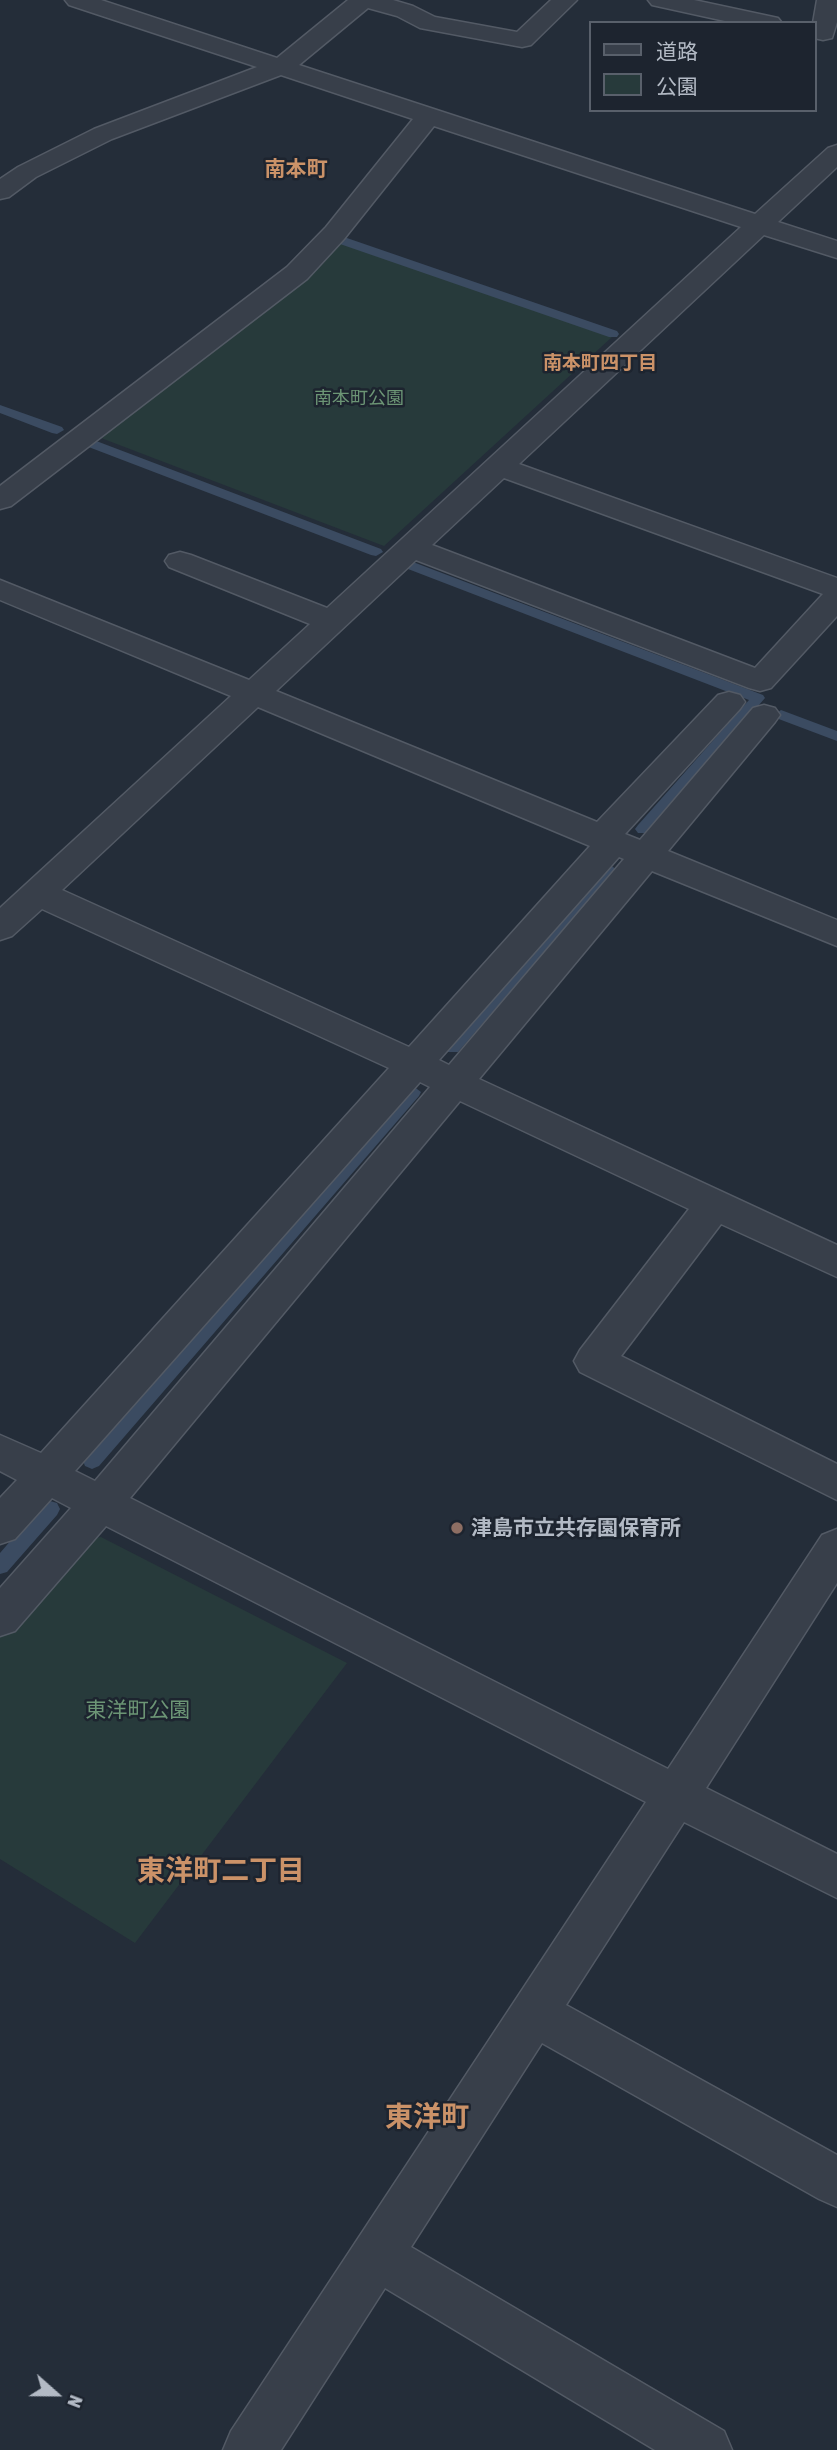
<!DOCTYPE html>
<html>
<head>
<meta charset="utf-8">
<style>
  body { margin:0 }
  #map { position:relative; width:837px; height:2450px; overflow:hidden; background:#242d39; font-family:"Asap Condensed","Noto Sans JP",sans-serif }
  canvas { display:block }
  .legend { position:absolute; left:589px; top:21px; width:228px; height:91px; box-sizing:border-box; background:#1d242f; border:2px solid #59606b; margin:0; padding:9px 12px; list-style:none; font-size:21px; color:#b3bac5 }
  .legend li { display:flex; align-items:center; gap:14px; height:35px }
  .legend b { width:35px; border:2px solid #59606b }
  .north { position:absolute; left:21px; top:2359px; width:70px; height:70px; -webkit-text-stroke:5px #1d242f; paint-order:stroke; rotate:111deg; font-size:19px; font-weight:700; line-height:28px; text-align:center; color:#b3bac5 }
  .north::after { content:''; display:block; margin:auto; width:24px; height:32px; background:#b3bac5; clip-path:polygon(50% 0,100% 100%,50% 72%,0 100%) }
</style>
</head>
<body>
<div id="map">
<canvas width="837" height="2450"></canvas>
<ul class="legend">
<li><b style="height:9px;background:#383f4a"></b>道路</li>
<li><b style="height:19px;background:#273a3b"></b>公園</li>
</ul>
<div class="north">N</div>
</div>
<script>
const ctx = document.querySelector('canvas').getContext('2d');
ctx.lineJoin = 'round';
function fill(path, color) {
  ctx.fillStyle = color;
  ctx.fill(path, 'evenodd');
}
function poly(rows) {
  const path = new Path2D();
  for (const r of rows) {
    path.moveTo(r[0], r[1]);
    for (let i = 2; i < r.length; i += 2) path.lineTo(r[i], r[i + 1]);
  }
  return path;
}
function stroke(path, color, width, dash) {
  ctx.strokeStyle = color;
  ctx.lineWidth = width;
  ctx.lineCap = dash ? 'butt' : 'round';
  ctx.setLineDash(dash || []);
  ctx.stroke(path);
}
function drawText(font, color, halo, rows, align = 'center') {
  ctx.font = font + ' "Asap Condensed","Noto Sans JP",sans-serif';
  ctx.lineWidth = 5;
  ctx.setLineDash([]);
  ctx.textBaseline = 'middle';
  ctx.strokeStyle = halo;
  ctx.fillStyle = color;
  for (const [text, x, y, turn = 0] of rows) {
    ctx.save();
    ctx.translate(x, y);
    ctx.rotate((+turn || 0) * Math.PI / 180);
    ctx.textAlign = isNaN(turn) ? turn : align;
    if (halo) ctx.strokeText(text, 0, 0);
    ctx.fillText(text, 0, 0);
    ctx.restore();
  }
}
const green = poly([
  [342,243,612,337,384,546,101,438,293,290],
  [101,1537,347,1663,135,1943,0,1859,0,1637,84,1540]
]);
const stream = poly([
  [344,237,617,331,619,334,617,337,609,337,340,244,340,238,344,237],
  [0,405,62,427,64,430,57,434,52,433,0,413,0,405],
  [91,439,381,549,383,552,376,556,371,555,86,446,84,443,91,439],
  [413,562,763,695,765,698,648,833,638,833,635,829,638,825,749,700,408,569,406,566,413,562],
  [781,710,837,731,837,741,776,718,774,715,781,710],
  [608,864,616,869,613,873,458,1052,446,1052,444,1048,446,1044,603,865,608,864],
  [413,1086,421,1092,419,1096,99,1466,92,1469,85,1466,83,1461,85,1456,407,1088,413,1086],
  [50,1501,57,1503,60,1509,57,1515,7,1572,0,1574,0,1553,43,1503,50,1501]
]);
const minor = poly([
  [65,0,101,0,277,58,348,0,393,0,413,6,435,17,517,32,551,0,577,0,531,45,522,47,420,28,397,16,368,8,299,65,755,214,828,148,837,145,837,167,778,222,837,241,837,258,764,235,519,464,837,578,837,616,771,688,760,691,749,688,416,560,276,691,597,822,718,695,729,692,740,695,745,702,740,709,625,834,640,840,753,708,764,705,775,708,780,715,775,722,668,851,837,920,837,946,652,871,479,1079,837,1245,837,1277,721,1224,621,1356,837,1464,837,1500,580,1372,574,1361,580,1350,689,1209,460,1101,130,1498,668,1769,822,1535,837,1529,837,1583,706,1788,837,1854,837,1898,684,1822,566,2005,837,2155,837,2207,819,2199,542,2043,411,2247,724,2431,732,2450,655,2450,385,2288,281,2450,223,2450,231,2431,646,1802,106,1526,15,1631,0,1636,0,1588,71,1508,52,1498,15,1539,0,1544,0,1498,17,1480,0,1471,0,1435,41,1453,389,1068,42,909,12,936,0,940,0,908,231,696,0,600,0,580,249,680,310,624,169,567,165,561,169,555,180,552,191,555,327,608,741,227,434,126,344,239,307,279,11,506,0,509,0,486,287,267,326,227,413,119,281,75,112,139,36,177,9,197,0,199,0,179,18,167,94,129,257,67,69,5,65,0],
  [504,478,823,594,755,668,432,545,504,478],
  [258,707,590,846,409,1047,62,890,258,707],
  [619,857,624,859,449,1065,439,1060,619,857],
  [420,1082,430,1087,95,1481,75,1471,420,1082],
  [648,0,694,0,778,18,782,23,734,23,652,5,648,0],
  [817,0,837,0,837,22,832,38,823,40,814,38,813,23,817,0]
]);
const markers = [
  [457,1528,7,"#8d6e63"]
];
const farParknames = [
  ["南本町公園",359,398]
];
const farNeighbourhoodnames = [
  ["南本町四丁目",600,363]
];
const farQuarternames = [
  ["南本町",296,169]
];
const poiNames = [
  ["津島市立共存園保育所",471,1528]
];
const parkNames = [
  ["東洋町公園",138,1710]
];
const nearNeighbourhoodnames = [
  ["東洋町二丁目",221,1871]
];
const nearQuarternames = [
  ["東洋町",427,2117]
];
fill(green, '#273a3b');
fill(stream, '#3b4b61');
stroke(minor, '#535a65', 3);
fill(minor, '#383f4a');
for (const [x, y, r, color] of markers) {
  const dot = new Path2D();
  dot.arc(x, y, r, 0, 2 * Math.PI);
  ctx.fillStyle = color;
  ctx.fill(dot);
  stroke(dot, '#1d242f', 2.5);
}
drawText('18px', '#6c9575', '#1d242f', farParknames);
drawText('bold 19px', '#cb9268', '#1d242f', farNeighbourhoodnames);
drawText('bold 21px', '#cb9268', '#1d242f', farQuarternames);
drawText('bold 21px', '#b3bac5', '#1d242f', poiNames, 'left');
drawText('21px', '#6c9575', '#1d242f', parkNames);
drawText('bold 28px', '#cb9268', '#1d242f', nearNeighbourhoodnames);
drawText('bold 28px', '#cb9268', '#1d242f', nearQuarternames);
</script>
</body>
</html>
